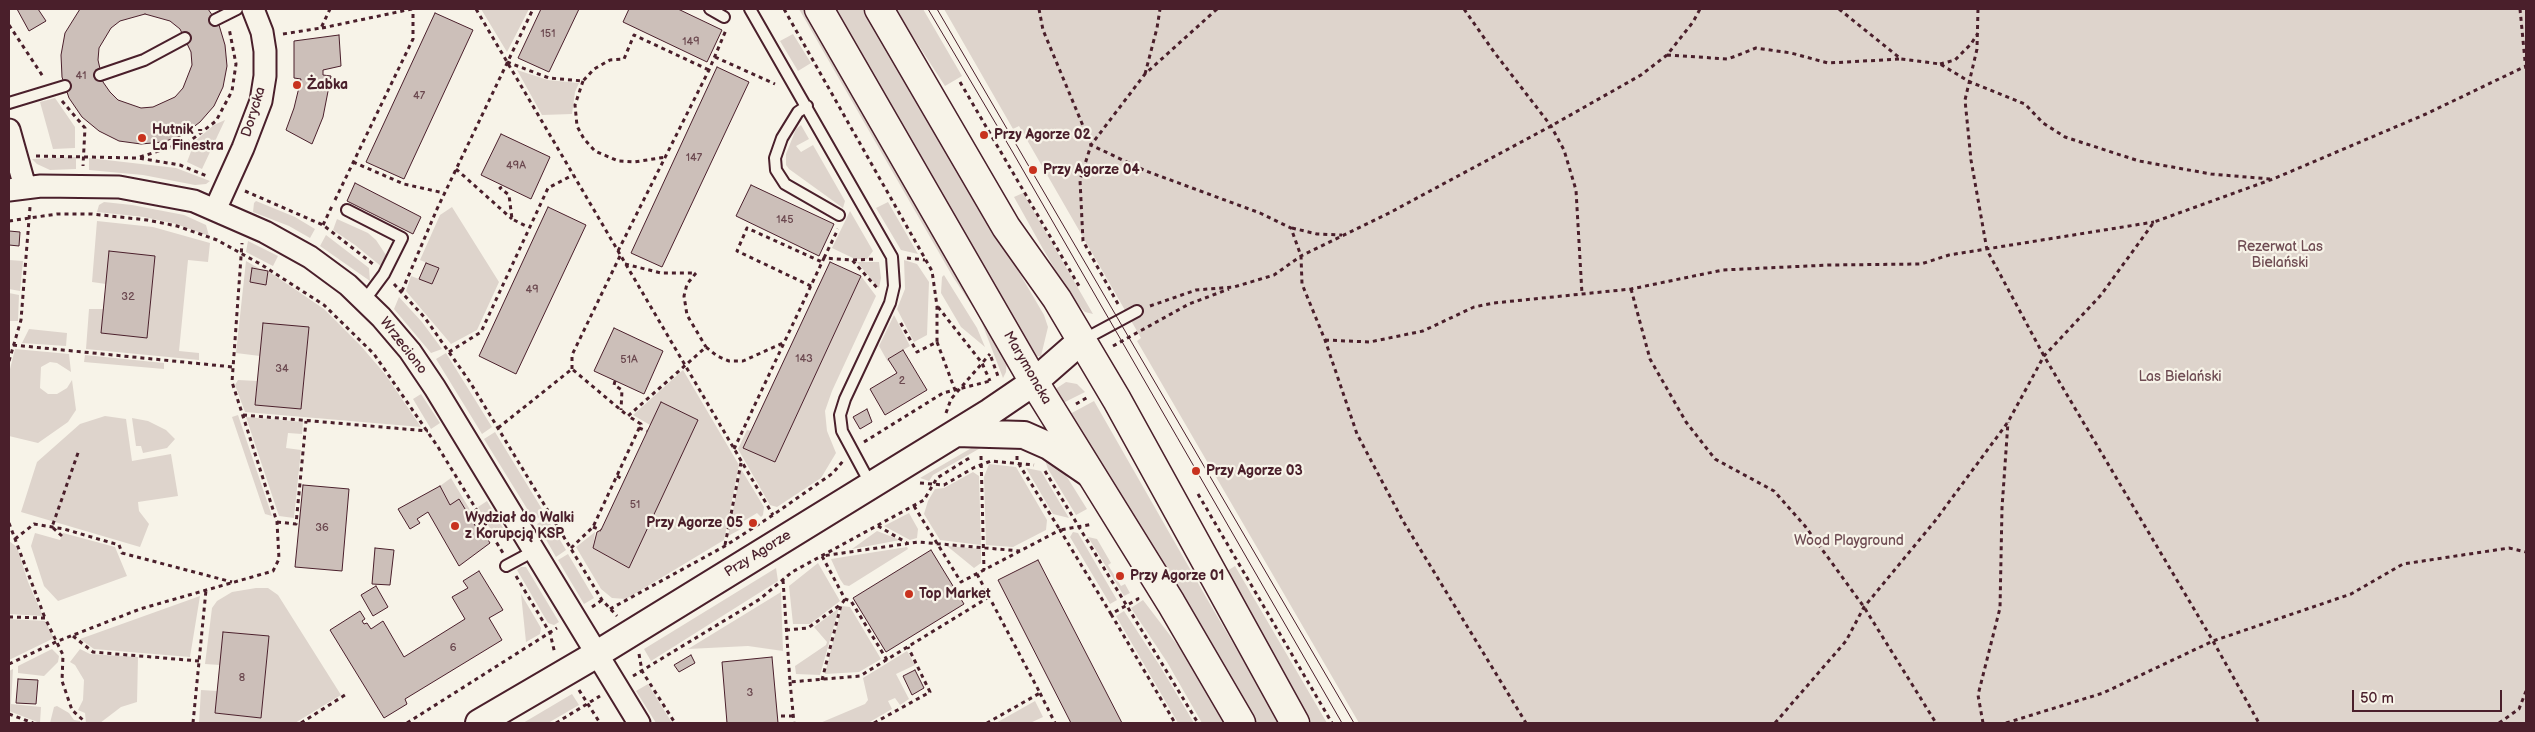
<!DOCTYPE html>
<html>
<head>
<meta charset="utf-8">
<style>
  body { margin:0 }
  #map { position:relative; width:2535px; height:732px; overflow:hidden; background:#f7f3e8; font-family:"Balsamiq Sans",sans-serif }
  canvas { display:block }
  .frame { position:absolute; inset:0; border:10px solid #4a1f2b; pointer-events:none }
  .scale { position:absolute; left:2352px; top:690px; width:150px; height:22px; box-sizing:border-box; border:2px solid #4a1f2b; border-top:0; padding-left:6px; font-size:15px; line-height:18px; white-space:nowrap; color:#4a1f2b; -webkit-text-stroke:4px #f7f3e8; paint-order:stroke }
</style>
</head>
<body>
<div id="map">
<canvas width="2535" height="732"></canvas>
<div class="frame"></div>
<div class="scale">50 m</div>
</div>
<script>
const ctx = document.querySelector('canvas').getContext('2d');
ctx.lineJoin = 'round';
function fill(path, color) {
  ctx.fillStyle = color;
  ctx.fill(path, 'evenodd');
}
function poly(rows) {
  const path = new Path2D();
  for (const r of rows) {
    path.moveTo(r[0], r[1]);
    for (let i = 2; i < r.length; i += 2) path.lineTo(r[i], r[i + 1]);
  }
  return path;
}
function stroke(path, color, width, dash) {
  ctx.strokeStyle = color;
  ctx.lineWidth = width;
  ctx.lineCap = dash ? 'butt' : 'round';
  ctx.setLineDash(dash || []);
  ctx.stroke(path);
}
function drawText(font, color, halo, rows, align = 'center') {
  ctx.font = font + ' "Balsamiq Sans",sans-serif';
  ctx.lineWidth = 4.5;
  ctx.setLineDash([]);
  ctx.textBaseline = 'middle';
  ctx.strokeStyle = halo;
  ctx.fillStyle = color;
  for (const [text, x, y, turn = 0] of rows) {
    ctx.save();
    ctx.translate(x, y);
    ctx.rotate((+turn || 0) * Math.PI / 180);
    ctx.textAlign = isNaN(turn) ? turn : align;
    if (halo) ctx.strokeText(text, 0, 0);
    ctx.fillText(text, 0, 0);
    ctx.restore();
  }
}
const green = poly([
  [481,9,529,9,507,52],
  [799,9,805,9,1007,358,1006,372,1003,378,980,318,953,277],
  [832,9,865,9,1044,315,1048,327,1041,356,1033,357],
  [895,9,923,9,962,76,945,86],
  [944,9,2526,9,2526,723,1359,723,1137,341,1141,338,1019,126,1013,129],
  [793,34,811,63,798,71,780,41],
  [517,70,548,80,579,83,575,92,572,114,542,115],
  [55,98,75,127,75,148,53,149,40,102],
  [225,120,202,169,187,162,195,141,214,125],
  [801,125,809,139,796,146,801,152,813,145,845,201,843,208,789,169,786,165,786,154,796,129],
  [76,157,76,169,50,170,37,164,32,159],
  [89,158,176,168,210,181,206,184,195,185,143,175,89,170],
  [1023,193,1093,314,1085,312,1074,301,1043,249,1014,197],
  [256,201,295,217,315,229,310,238,289,226,253,212,254,203],
  [104,202,132,205,184,215,206,225,209,236,176,224,144,217,97,212,99,205],
  [888,202,918,254,901,250,876,208],
  [452,207,499,282,477,330,451,344,406,291,411,276,432,284,439,268,420,260,440,215],
  [850,211,873,251,867,259,855,259,832,248],
  [337,219,368,233,376,240,388,258,382,267,355,245,333,230],
  [97,221,153,227,210,243,208,262,188,260,179,351,199,353,199,360,86,349,89,309,104,309,102,333,147,338,155,256,106,284,92,282],
  [326,235,369,268,370,281,320,246],
  [248,241,278,256,273,266,246,252],
  [9,260,23,261,20,291,9,289],
  [904,260,917,264,929,282,927,335,914,342,897,309,905,289],
  [246,261,260,269,252,268,250,282,266,285,268,271,324,309,360,345,385,374,421,427,245,412,235,385,238,380,257,381,255,405,301,409,309,328,260,356,236,353],
  [857,262,879,262,881,278,879,288],
  [944,275,977,328,985,347,961,327,941,293,942,277],
  [861,276,876,296,832,391,825,411,827,431,836,453,821,478,777,507,770,505,738,449,747,430,751,431,775,462],
  [9,293,19,295,18,321,9,321],
  [399,297,422,322,442,349,431,353,394,309],
  [894,315,910,346,889,358,888,362,879,346],
  [29,329,67,333,66,346,22,343],
  [15,349,69,354,71,372,57,363,50,362,41,367,40,388,48,394,57,394,67,388,72,380,76,410,68,422,38,443,9,436,9,373],
  [446,353,492,427,482,434,436,359],
  [85,355,164,363,164,369,84,362],
  [683,370,739,465,724,540,626,599,612,598,601,589,576,547,595,532,593,548,629,568,698,420,661,402,650,425,633,415],
  [1066,382,1077,384,1085,392,1061,404,1056,393,1057,388],
  [421,394,440,423,431,429,413,399],
  [1094,401,1210,604,1280,723,1255,723,1068,415],
  [238,415,272,516,265,514,232,417],
  [105,416,126,419,132,461,171,454,178,496,138,502,139,511,149,524,140,547,21,512,37,462,80,424],
  [246,417,303,422,302,434,288,433,286,448,301,450,294,518,279,516],
  [132,418,148,421,166,430,175,439,167,448,143,453,141,446,136,446],
  [495,432,545,514,534,520,484,439],
  [980,443,984,446,933,475,929,481,920,478],
  [1042,452,1062,469,1087,509,1076,515,1048,469],
  [989,464,1016,467,1047,520,1046,530,1013,547,986,545,984,477],
  [1026,468,1041,471,1069,518,1053,514],
  [741,469,764,507,763,515,761,517,757,513,739,524,741,529,728,536],
  [973,472,979,476,981,545,940,540,924,514,928,501,935,489,944,488],
  [451,478,485,535,482,537,459,500,450,505,440,486],
  [487,501,503,528,493,534,478,507],
  [909,513,918,529,917,538,910,540,884,526],
  [547,518,566,550,556,557,537,524],
  [877,531,900,540,852,549],
  [1073,532,1078,533,1117,600,1110,604,1070,537],
  [35,533,60,540,63,533,115,547,127,576,58,601,44,586,31,546],
  [1088,537,1097,539,1111,563,1108,565,1121,586,1125,584,1130,593,1124,596],
  [9,541,17,547,28,582,43,616,9,614],
  [947,546,981,549,981,563,974,568],
  [907,547,908,549,849,586,844,585,840,579,831,559],
  [568,554,594,598,584,604,558,560],
  [818,563,840,601,810,624,793,624,789,586],
  [1235,566,1327,723,1310,723,1227,571],
  [521,567,526,567,559,622,554,625,548,623,517,570],
  [776,568,778,581,651,661,644,649],
  [256,588,268,588,278,595,341,695,295,723,199,723,201,690,217,691,215,713,261,718,269,636,223,632,220,665,205,664,212,608,217,601,232,592],
  [781,592,783,651,748,646,688,649],
  [521,594,541,628,540,634,526,642],
  [200,596,190,657,94,649,80,639],
  [1143,600,1198,672,1229,723,1202,723,1167,662,1131,608],
  [842,606,850,607,881,659,859,672,825,674],
  [839,608,820,675,796,674,795,666,826,645,827,642,814,627],
  [1124,611,1160,666,1194,723,1178,723,1116,616],
  [9,619,45,621,54,638,9,660],
  [52,649,59,656,58,662,44,676,18,673,18,666],
  [80,649,90,654,138,657,137,702,121,707,100,723,86,723,85,713,78,710,83,700,84,680,75,665,70,662],
  [907,651,915,665,896,674,909,699,900,705,895,698,888,701,892,709,868,723,820,723,865,704,868,700,863,678],
  [13,669,11,704,41,707,40,723,9,711,9,671],
  [648,684,672,723,656,723,636,691],
  [572,694,579,705,548,723,523,723],
  [1035,701,1043,717,1030,723,996,723],
  [57,706,69,713,74,720,80,721,80,723,50,723,54,707]
]);
const building = poly([
  [17,9,38,9,46,21,29,31,17,9],
  [80,9,208,9,219,25,225,45,227,66,223,87,214,106,200,122,183,135,163,142,141,144,119,141,99,131,82,117,69,98,62,77,61,55,65,33,80,9],
  [145,14,170,21,180,29,191,52,192,65,183,88,175,97,153,107,141,108,118,100,110,92,103,82,98,60,99,48,111,28,120,21,145,14],
  [541,9,579,9,549,72,518,58,541,9],
  [629,9,678,9,722,30,707,62,623,22,629,9],
  [435,13,473,30,404,179,366,162,435,13],
  [339,35,341,66,323,70,323,75,331,76,323,117,312,144,286,130,294,108,301,79,294,78,294,41,339,35],
  [717,67,749,82,662,267,631,253,717,67],
  [501,134,550,157,531,199,481,175,501,134],
  [355,183,421,217,413,234,347,201,355,183],
  [751,185,834,224,819,256,736,216,751,185],
  [548,207,586,225,516,374,479,356,548,207],
  [9,231,20,232,19,246,9,245,9,231],
  [109,251,155,256,147,338,101,333,109,251],
  [830,262,861,276,775,462,743,448,830,262],
  [426,263,439,268,432,284,419,279,426,263],
  [252,268,268,271,266,285,250,282,252,268],
  [263,323,309,327,301,409,255,405,263,323],
  [614,328,663,351,644,394,594,371,614,328],
  [903,350,927,390,885,415,870,389,897,373,888,359,903,350],
  [661,402,698,420,629,568,593,548,597,532,601,530,661,402],
  [867,409,872,422,860,429,853,417,867,409],
  [303,485,349,489,342,571,295,567,303,485],
  [440,486,450,505,459,499,482,537,485,535,490,543,459,566,428,512,417,519,420,523,410,529,398,509,440,486],
  [375,548,394,550,390,585,372,584,375,548],
  [931,550,964,604,886,652,853,598,931,550],
  [1038,560,1122,723,1071,723,998,580,1038,560],
  [479,571,503,610,489,618,502,640,405,699,407,704,384,718,330,630,360,611,365,619,362,621,364,624,367,623,371,629,383,621,404,657,465,619,452,597,468,588,463,581,479,571],
  [376,586,388,607,373,616,361,595,376,586],
  [223,632,269,636,261,718,215,713,223,632],
  [691,655,695,663,679,672,674,665,691,655],
  [772,657,778,723,727,723,722,662,772,657],
  [915,670,924,688,912,695,903,676,915,670],
  [18,679,38,680,36,704,16,703,18,679]
]);
const path = poly([
  [476,9,773,515],
  [784,9,932,271,937,306,937,342,917,352,899,320],
  [1039,9,1043,30,1091,145,1146,171,1260,213,1291,228,1301,256,1302,284,1325,340,1357,434,1403,521,1526,723],
  [1464,9,1494,52,1551,126,1564,150,1576,190,1582,294],
  [1839,9,1901,59,1940,64,1970,82,2025,104,2043,123,2065,137,2139,161,2211,174,2270,179],
  [1978,9,1977,49,1965,100,1971,160,1987,250,2044,356,2213,641,2259,723],
  [2520,9,2526,71],
  [9,25,44,78],
  [322,28,412,9],
  [283,34,321,28,330,9],
  [1667,55,1728,59,1756,48,1791,53,1828,63,1901,59],
  [715,57,775,84],
  [507,62,549,78,583,81,594,69,610,60,624,59,634,35,709,70],
  [1940,64,1955,60,1971,44,1978,33],
  [1145,74,1157,28,1160,9],
  [583,81,575,105,577,126,584,139,595,151,618,161,634,162,666,157],
  [960,82,1079,286],
  [62,101,85,128,83,166],
  [36,156,138,158,180,165,209,177],
  [140,157,190,141,216,121,232,91,236,64,229,28],
  [353,162,404,184,444,193],
  [456,169,512,219],
  [502,187,500,188,509,195,512,219,528,227],
  [245,191,323,225,373,264],
  [335,200,413,39,413,9],
  [9,221,57,214,92,214,147,220,177,226,217,240,262,265,324,305,374,354,438,447,503,553],
  [323,225,332,206],
  [1292,228,1317,234,1342,235],
  [618,251,709,70,726,30],
  [824,258,838,229],
  [907,258,925,260],
  [853,260,876,259],
  [625,264,661,273,696,273],
  [696,273,687,284,684,296,687,315,706,347],
  [394,284,425,318,470,382,602,600,617,616],
  [811,286,737,251,747,228,822,262],
  [1631,289,1650,359,1686,422,1715,459,1774,491,1805,526,1864,607,1936,723],
  [402,291,437,209,533,9],
  [1118,304,1083,241,1080,180,1091,145,1145,74,1217,9],
  [1150,306,1196,290,1234,287,1274,275,1301,256,1391,212,1551,126,1641,75,1667,55,1693,22,1700,9],
  [938,307,982,363,990,381],
  [1325,340,1370,342,1423,331,1474,307,1494,303,1631,289,1723,270,1829,265,1921,264,1949,255,2154,222],
  [937,342,955,390],
  [13,345,233,367],
  [1113,346,1189,304,1229,289],
  [449,352,481,332,548,188,573,175],
  [991,357,999,379],
  [9,361,21,320,30,207],
  [572,369,572,355,620,256],
  [615,381,614,385,622,390,621,410],
  [1076,404,1088,397],
  [946,413,951,399,990,354],
  [243,415,428,431],
  [498,428,572,369,628,416,706,347,717,356,729,361,743,361,783,343],
  [639,428,647,431],
  [864,442,943,393,990,381],
  [734,449,824,258,852,260,879,290],
  [981,456,984,570],
  [1017,456,1017,461,1060,530,1093,524],
  [1045,471,1198,723],
  [617,476,624,480],
  [920,483,944,485,975,467,991,461,1034,465],
  [1198,494,1332,723],
  [914,506,961,582,1060,530,1111,614,1138,599,1137,596],
  [277,522,296,524,306,421],
  [9,523,45,618],
  [878,526,907,543],
  [593,527,601,530],
  [62,536,52,527,79,450],
  [15,539,34,524,64,529,119,545,122,553,232,582],
  [725,545,741,463],
  [571,548,593,527,641,424,628,416],
  [977,574,1040,693,987,723],
  [516,576,550,633,555,654],
  [783,580,790,682,860,676,989,597],
  [592,607,602,600],
  [610,609,725,546,773,515,833,473,843,461],
  [1111,614,1175,723],
  [9,617,45,618,63,655,62,681,72,710,83,720,83,723],
  [786,630,808,628,840,605],
  [73,636,93,652,199,661],
  [639,654,642,671,675,723],
  [887,660,851,601,845,599,822,556,918,542,1020,551],
  [9,664,58,641,140,609,273,571,279,559,277,522,232,382,242,243],
  [633,676,760,599,792,572,924,500,937,478,971,457],
  [822,680,841,605,845,599],
  [790,682,794,723],
  [579,690,600,723],
  [1040,693,1055,723],
  [9,714,33,723],
  [781,716,793,716],
  [193,723,206,590],
  [301,723,345,695],
  [407,723,557,628],
  [556,723,600,696],
  [874,723,930,692,908,647],
  [1775,723,1846,641,1864,607,1935,521,2008,422,2044,356,2101,295,2154,222,2273,179,2426,114,2526,66],
  [1983,723,1978,695,2000,608,2002,508,2008,422],
  [2006,723,2103,693,2213,641,2351,594,2403,564,2509,548,2526,552],
  [2499,723,2519,709,2526,691]
]);
const service = poly([
  [710,9,724,17],
  [750,9,892,257,894,286,890,303,845,399,840,415,842,431,871,485],
  [215,20,237,9],
  [100,75,144,60,185,38],
  [9,103,65,86],
  [807,106,798,112,782,138,775,158,776,170,785,184,839,215],
  [347,210,402,238,384,274,364,301],
  [1083,340,1137,311],
  [506,566,534,551]
]);
const minor = poly([
  [9,130,25,187],
  [9,190,41,186,119,187,194,201,265,232,310,257,348,285,381,317,410,351,435,388,639,723],
  [215,210,243,148,261,101,265,76,265,51,262,32,253,9]
]);
const tertiary = poly([
  [956,433,1024,435,1049,446,1090,474],
  [479,723,597,654,990,412,1034,382,1082,340]
]);
const secondary = poly([
  [819,9,1034,382,1171,603,1241,723],
  [879,9,1006,227,1057,299,1117,400,1295,723]
]);
const tram = poly([
  [928,9,1012,151,1342,723],
  [937,9,1354,723]
]);
const markers = [
  [297,85,5,"#c8321e"],
  [984,135,5,"#c8321e"],
  [142,138,5,"#c8321e"],
  [1033,170,5,"#c8321e"],
  [1196,471,5,"#c8321e"],
  [753,523,5,"#c8321e"],
  [455,526,5,"#c8321e"],
  [1120,576,5,"#c8321e"],
  [909,594,5,"#c8321e"]
];
const numberNames = [
  ["151",548,34],
  ["149",691,42],
  ["41",81,76],
  ["47",419,96],
  ["147",694,158],
  ["49A",516,166],
  ["145",785,220],
  ["49",532,290],
  ["32",128,297],
  ["143",804,359],
  ["51A",629,360],
  ["34",282,369],
  ["2",902,381],
  ["51",635,505],
  ["36",322,528],
  ["6",453,648],
  ["8",242,678],
  ["3",750,693]
];
const poiNames = [
  ["Żabka",307,85],
  ["Hutnik -",152,130],
  ["La Finestra",152,146],
  ["Przy Agorze 02",994,135],
  ["Przy Agorze 04",1043,170],
  ["Przy Agorze 03",1206,471],
  ["Wydział do Walki",465,518],
  ["z Korupcją KSP",465,534],
  ["Przy Agorze 05",743,523,"right"],
  ["Przy Agorze 01",1130,576],
  ["Top Market",919,594]
];
const streetNames = [
  ["Dorycka",254,112,-73],
  ["Wrzeciono",403,346,52],
  ["Marymoncka",1027,368,60],
  ["Przy Agorze",758,554,-32]
];
const parkNames = [
  ["Rezerwat Las",2280,247],
  ["Bielański",2280,263],
  ["Las Bielański",2180,377],
  ["Wood Playground",1849,541]
];
fill(green, '#ded4cc');
fill(building, '#ccbfb9');
stroke(building, '#4a1f2b', 1);
stroke(service, '#4a1f2b', 14);
stroke(minor, '#4a1f2b', 25);
stroke(tertiary, '#4a1f2b', 30);
stroke(secondary, '#4a1f2b', 31);
stroke(path, '#4a1f2b', 3, [4, 4]);
stroke(service, '#f7f3e8', 10);
stroke(minor, '#f7f3e8', 21);
stroke(tertiary, '#f7f3e8', 26);
stroke(secondary, '#f7f3e8', 28);
stroke(tram, '#4a1f2b', 1);
for (const [x, y, r, color] of markers) {
  const dot = new Path2D();
  dot.arc(x, y, r, 0, 2 * Math.PI);
  ctx.fillStyle = color;
  ctx.fill(dot);
  stroke(dot, '#f7f3e8', 2);
}
drawText('11px', '#6a474e', null, numberNames);
drawText('bold 14px', '#4a1f2b', '#f7f3e8', poiNames, 'left');
drawText('14px', '#4a1f2b', '#f7f3e8', streetNames);
drawText('14px', '#6f4c53', '#f7f3e8', parkNames);
</script>
</body>
</html>
